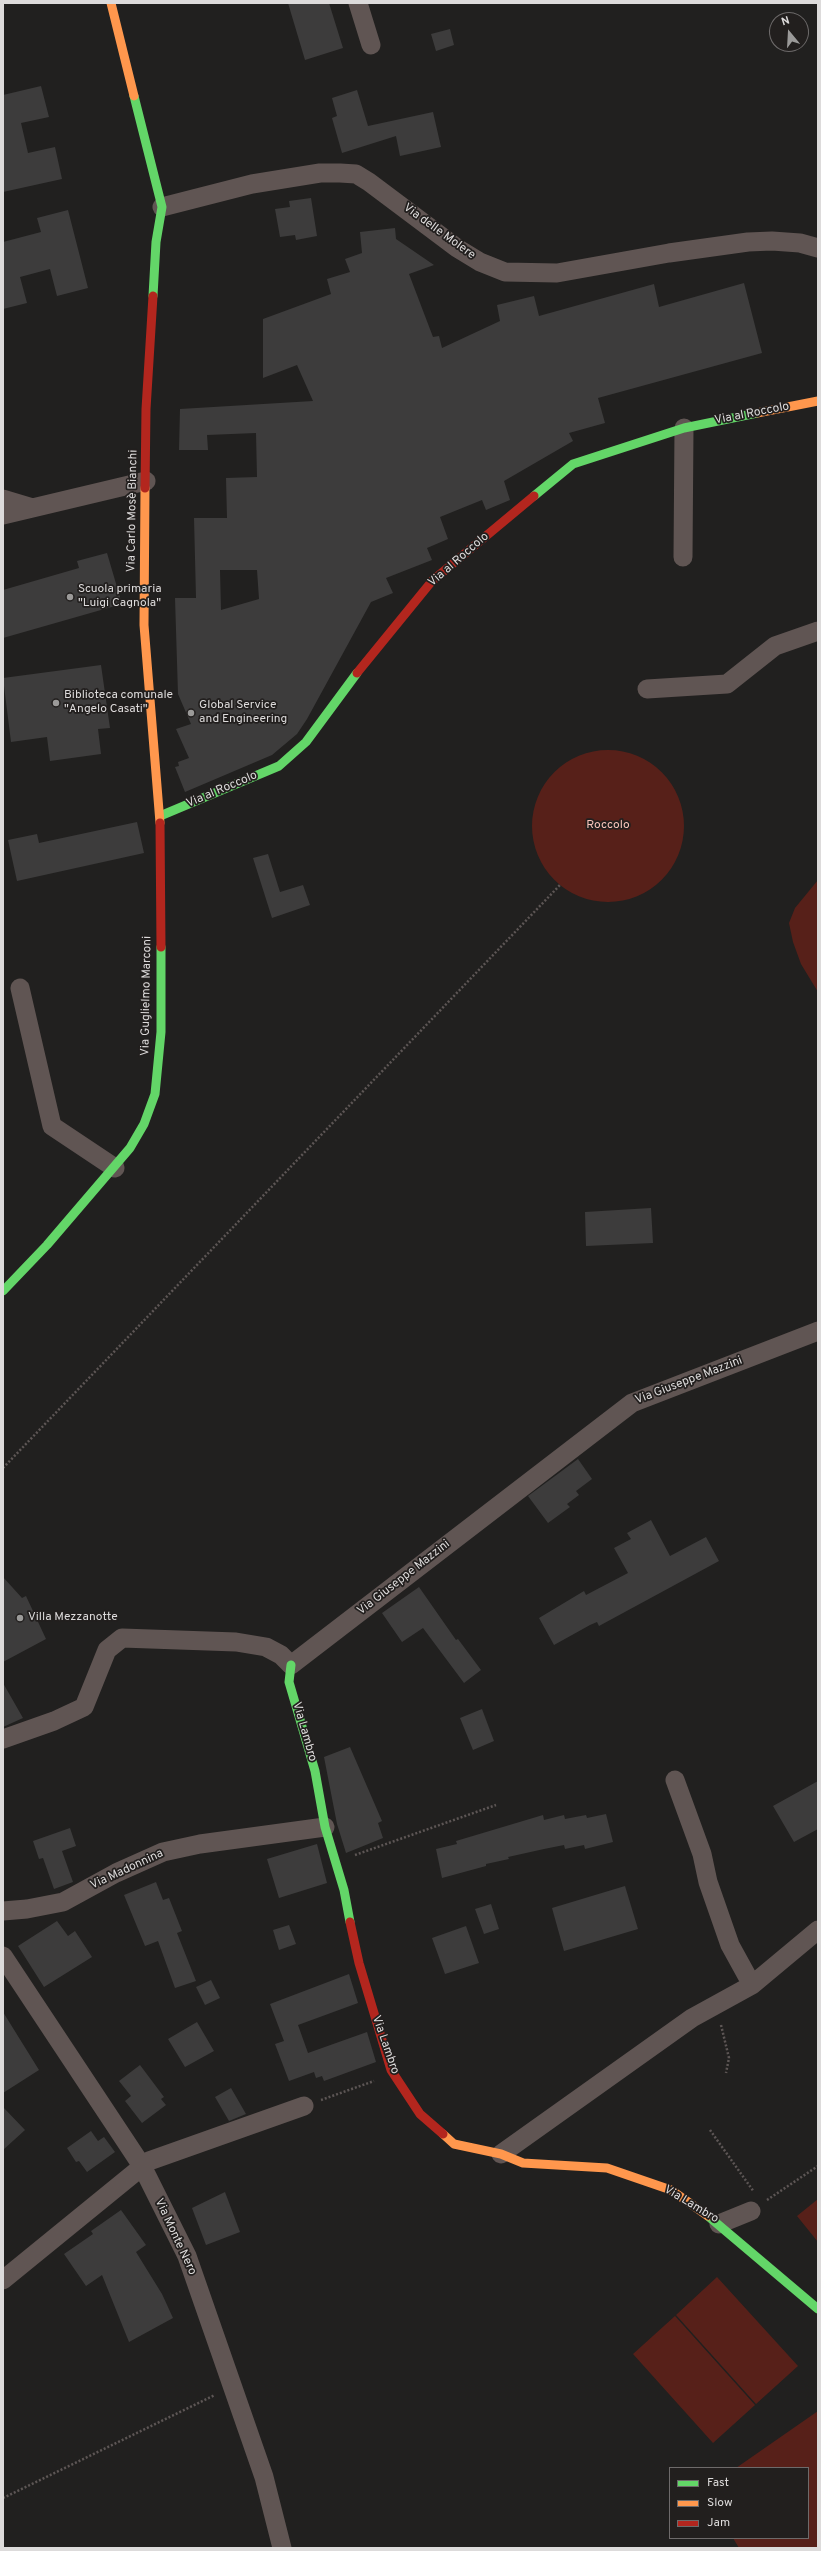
<!DOCTYPE html>
<html>
<head>
<meta charset="utf-8">
<style>
  body { margin:0 }
  #map { position:relative; width:821px; height:2551px; overflow:hidden; background:#21201f; font-family:Overpass,sans-serif }
  canvas { display:block }
  .frame { position:absolute; inset:0; border:4px solid #dddbdb; pointer-events:none }
  .legend { position:absolute; left:669px; top:2467px; width:140px; height:72px; box-sizing:border-box; background:#221f1e; border:1px solid #6d6a6a; margin:0; padding:5px 7px; list-style:none; font-size:12px; color:#dddbdb }
  .legend li { display:flex; align-items:center; gap:8px; height:20px }
  .legend b { width:20px; border:1px solid #6d6a6a }
  .north { position:absolute; left:769px; top:12px; width:40px; height:40px; box-sizing:border-box; background:#221f1e; border:1px solid #6d6a6a; border-radius:50%; rotate:342deg; font-size:11px; font-weight:700; line-height:16px; text-align:center; color:#dddbdb }
  .north::after { content:''; display:block; margin:auto; width:14px; height:18px; background:#9b9a99; clip-path:polygon(50% 0,100% 100%,50% 72%,0 100%) }
</style>
</head>
<body>
<div id="map">
<canvas width="821" height="2551"></canvas>
<div class="frame"></div>
<ul class="legend">
<li><b style="height:5px;background:#63d668"></b>Fast</li>
<li><b style="height:5px;background:#ff974d"></b>Slow</li>
<li><b style="height:5px;background:#b3261e"></b>Jam</li>
</ul>
<div class="north">N</div>
</div>
<script>
const ctx = document.querySelector('canvas').getContext('2d');
ctx.lineJoin = 'round';
function fill(path, color) {
  ctx.fillStyle = color;
  ctx.fill(path, 'evenodd');
}
function poly(rows) {
  const path = new Path2D();
  for (const r of rows) {
    if (r.length === 3) {
      path.moveTo(r[0] + r[2], r[1]);
      path.arc(r[0], r[1], r[2], 0, 2 * Math.PI);
      continue;
    }
    path.moveTo(r[0], r[1]);
    for (let i = 2; i < r.length; i += 2) path.lineTo(r[i], r[i + 1]);
  }
  return path;
}
function stroke(path, color, width, dash) {
  ctx.strokeStyle = color;
  ctx.lineWidth = width;
  ctx.lineCap = dash ? 'butt' : 'round';
  ctx.setLineDash(dash || []);
  ctx.stroke(path);
}
function drawText(font, color, halo, rows, align = 'center') {
  ctx.font = font + ' Overpass,sans-serif';
  ctx.lineWidth = 3.5;
  ctx.setLineDash([]);
  ctx.textBaseline = 'middle';
  ctx.strokeStyle = halo;
  ctx.fillStyle = color;
  for (const [text, x, y, turn = 0] of rows) {
    ctx.save();
    ctx.translate(x, y);
    ctx.rotate((+turn || 0) * Math.PI / 180);
    ctx.textAlign = isNaN(turn) ? turn : align;
    if (halo) ctx.strokeText(text, 0, 0);
    ctx.fillText(text, 0, 0);
    ctx.restore();
  }
}
const green = poly([
  [608,826,76],
  [818,880,818,992,801,964,793,942,789,923,795,908],
  [818,2199,818,2242,797,2216],
  [717,2277,798,2366,756,2404,676,2315],
  [675,2316,755,2405,713,2443,633,2354],
  [818,2411,818,2548,739,2548,733,2538,808,2538,808,2468,736,2468]
]);
const building = poly([
  [288,3,329,3,343,48,305,60],
  [450,29,454,45,436,51,431,34],
  [41,86,49,117,21,123,28,153,55,147,62,179,3,192,3,95],
  [357,90,368,126,433,112,441,147,400,156,396,136,342,153,332,118,337,116,332,98],
  [311,198,317,236,296,240,295,235,280,237,275,209,290,207,289,201],
  [68,210,88,288,57,296,50,269,20,277,27,303,3,309,3,242,41,232,37,218],
  [395,228,396,239,434,265,409,274,433,337,439,336,442,348,500,321,497,305,534,296,539,316,654,284,659,307,744,283,762,353,598,398,605,423,569,433,573,441,504,481,510,500,486,510,482,500,440,517,448,539,427,548,432,560,386,578,393,593,371,602,307,719,297,734,272,755,185,792,175,767,179,766,178,762,189,758,176,729,191,724,178,694,175,598,196,598,194,518,227,518,226,478,257,477,256,433,207,435,208,450,179,450,180,409,313,401,297,365,263,378,263,319,331,294,327,279,350,272,345,259,362,253,360,232],
  [220,570,257,570,259,599,221,610],
  [107,553,122,604,3,638,3,590,79,568,77,561],
  [101,665,110,728,98,729,101,754,50,761,47,737,11,742,3,678],
  [137,822,144,853,17,881,8,840,37,834,39,843],
  [268,854,280,892,303,885,310,905,272,918,253,858],
  [651,1208,653,1243,586,1246,585,1212],
  [578,1459,592,1479,576,1491,579,1495,567,1504,570,1507,548,1523,528,1496],
  [651,1520,670,1556,706,1537,719,1561,599,1626,597,1622,590,1625,554,1645,539,1618,584,1591,586,1595,628,1573,614,1548,631,1539,627,1533],
  [3,1577,22,1598,26,1596,46,1639,3,1662],
  [419,1587,456,1640,458,1639,481,1670,464,1683,423,1628,402,1642,382,1613],
  [3,1683,23,1718,3,1727],
  [482,1709,494,1741,473,1750,460,1718],
  [350,1747,382,1821,378,1823,383,1838,346,1853,337,1824,324,1757],
  [818,1781,818,1829,794,1842,773,1806],
  [606,1814,613,1842,585,1849,584,1845,565,1849,564,1845,544,1849,508,1857,509,1859,486,1864,486,1866,442,1878,436,1849,457,1844,456,1841,543,1815,544,1820,564,1815,565,1819,586,1815,587,1818],
  [70,1828,76,1846,62,1851,73,1882,54,1889,43,1858,39,1859,33,1841],
  [317,1844,327,1883,279,1898,267,1859],
  [156,1882,163,1900,169,1898,182,1931,177,1933,196,1981,175,1988,158,1941,145,1946,124,1895],
  [625,1886,638,1929,564,1951,552,1908],
  [491,1904,499,1929,484,1934,475,1909],
  [57,1921,68,1936,75,1931,92,1957,44,1987,18,1946],
  [289,1925,296,1944,279,1950,273,1930],
  [466,1926,479,1963,445,1974,432,1938],
  [349,1974,358,2003,298,2025,308,2053,367,2032,376,2062,324,2081,322,2076,316,2078,314,2072,289,2081,275,2044,284,2041,270,2004],
  [211,1980,220,1998,205,2005,196,1987],
  [3,2012,39,2070,3,2093],
  [197,2022,214,2051,185,2067,168,2039],
  [140,2065,164,2097,161,2099,166,2105,142,2123,125,2101,131,2096,119,2081],
  [231,2088,246,2114,229,2121,215,2097],
  [3,2107,25,2130,3,2150],
  [91,2131,98,2141,104,2137,115,2152,87,2172,79,2161,76,2162,67,2148],
  [225,2192,240,2232,206,2245,192,2208],
  [121,2210,146,2245,136,2252,162,2294,173,2318,129,2342,102,2275,86,2286,64,2254,93,2234,91,2231]
]);
const path = poly([
  [3,1468,560,885],
  [355,1855,496,1805],
  [721,2025,729,2058,726,2073],
  [321,2100,374,2081],
  [710,2130,754,2192],
  [767,2200,818,2166],
  [3,2498,215,2395]
]);
const street = poly([
  [358,3,371,45],
  [162,207,252,184,320,173,340,173,356,174,369,182,457,248,480,262,505,272,557,273,669,253,748,242,772,241,800,243,818,248],
  [3,499,33,508],
  [3,515,146,481],
  [683,557,684,428],
  [647,689,727,684,775,646,818,631],
  [20,988,52,1126,115,1168],
  [3,1739,54,1721,84,1707,107,1650,122,1638,236,1642,266,1647,281,1655,291,1665,632,1403,818,1331],
  [675,1780,702,1854,708,1882,730,1945,752,1985],
  [3,1911,27,1909,63,1902,116,1873,163,1852,200,1844,325,1827],
  [3,1956,142,2166,187,2256,264,2477,282,2548],
  [501,2154,692,2018,752,1985,818,1930],
  [719,2224,751,2211],
  [3,2280,149,2161,304,2106]
]);
const fast = poly([
  [134,96,162,207,156,242,153,296],
  [534,496,573,464,684,428,757,413],
  [160,816,279,766,306,742,357,673],
  [3,1291,47,1245,130,1148,144,1124,155,1094,161,1032,161,947],
  [291,1665,289,1682,315,1771,325,1827,344,1890,350,1922],
  [708,2216,818,2309]
]);
const slow = poly([
  [111,3,134,96],
  [757,413,818,401],
  [145,488,144,625,160,823],
  [443,2134,454,2144,501,2154,523,2163,607,2168,671,2190,708,2216]
]);
const jam = poly([
  [145,488,146,409,153,296],
  [357,673,432,581,534,496],
  [160,823,161,947],
  [350,1922,359,1963,391,2070,420,2114,443,2134]
]);
const markers = [
  [70,597,4,"#9b9a99"],
  [56,703,4,"#9b9a99"],
  [191,713,4,"#9b9a99"],
  [20,1618,4,"#9b9a99"]
];
const streetNames = [
  ["Via delle Molere",439,232,36],
  ["Via al Roccolo",752,414,-11],
  ["Via Carlo Mosè Bianchi",133,511,-89],
  ["Via al Roccolo",459,560,-41],
  ["Via al Roccolo",222,790,-23],
  ["Via Guglielmo Marconi",147,996,-89],
  ["Via Giuseppe Mazzini",689,1381,-21],
  ["Via Giuseppe Mazzini",404,1578,-38],
  ["Via Lambro",304,1732,74],
  ["Via Madonnina",127,1870,-25],
  ["Via Lambro",385,2045,71],
  ["Via Lambro",691,2205,31],
  ["Via Monte Nero",175,2237,65]
];
const poiNames = [
  ["Scuola primaria",78,590],
  ["\"Luigi Cagnola\"",78,604],
  ["Biblioteca comunale",64,696],
  ["\"Angelo Casati\"",64,710],
  ["Global Service",199,706],
  ["and Engineering",199,720],
  ["Villa Mezzanotte",28,1618]
];
const parkNames = [
  ["Roccolo",608,826]
];
fill(green, '#572019');
fill(building, '#3d3c3c');
stroke(path, '#5d5655', 2.5, [2, 2]);
stroke(street, '#605553', 19);
stroke(fast, '#63d668', 9);
stroke(slow, '#ff974d', 9);
stroke(jam, '#b3261e', 9);
for (const [x, y, r, color] of markers) {
  const dot = new Path2D();
  dot.arc(x, y, r, 0, 2 * Math.PI);
  ctx.fillStyle = color;
  ctx.fill(dot);
  stroke(dot, '#221f1e', 1.5);
}
drawText('12px', '#dddbdb', '#221f1e', streetNames);
drawText('12px', '#dddbdb', '#221f1e', poiNames, 'left');
drawText('12px', '#fac5bb', '#221f1e', parkNames);
</script>
</body>
</html>
